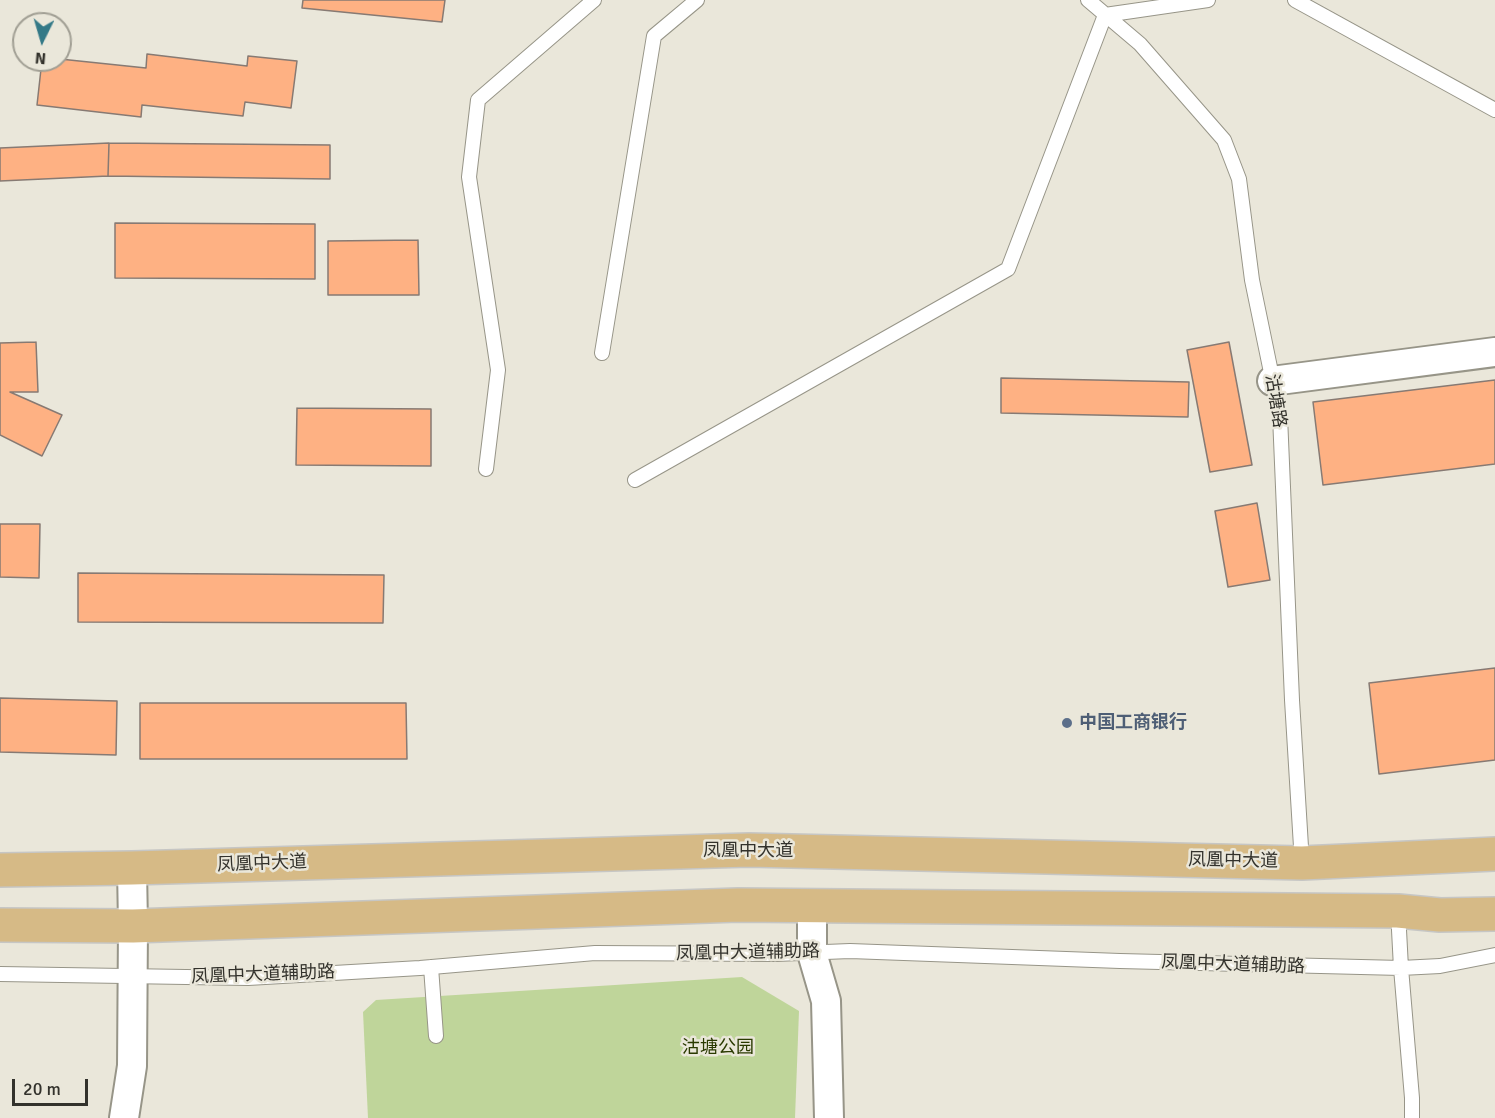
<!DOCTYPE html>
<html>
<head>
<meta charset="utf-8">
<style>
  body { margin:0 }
  #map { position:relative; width:1495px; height:1118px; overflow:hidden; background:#eae7da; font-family:Signika,sans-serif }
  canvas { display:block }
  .north { position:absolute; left:12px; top:12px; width:60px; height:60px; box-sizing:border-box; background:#eae7da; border:2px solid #a19f94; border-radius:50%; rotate:185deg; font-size:16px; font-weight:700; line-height:24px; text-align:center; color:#33322c }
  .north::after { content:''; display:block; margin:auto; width:21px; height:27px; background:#347987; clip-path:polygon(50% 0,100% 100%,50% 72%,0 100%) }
  .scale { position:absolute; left:12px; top:1079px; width:76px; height:27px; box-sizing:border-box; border:3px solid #33322c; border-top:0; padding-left:8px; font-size:18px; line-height:21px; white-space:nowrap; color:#33322c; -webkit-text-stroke:4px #eae7da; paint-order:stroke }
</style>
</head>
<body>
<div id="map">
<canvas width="1495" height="1118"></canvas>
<div class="north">N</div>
<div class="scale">20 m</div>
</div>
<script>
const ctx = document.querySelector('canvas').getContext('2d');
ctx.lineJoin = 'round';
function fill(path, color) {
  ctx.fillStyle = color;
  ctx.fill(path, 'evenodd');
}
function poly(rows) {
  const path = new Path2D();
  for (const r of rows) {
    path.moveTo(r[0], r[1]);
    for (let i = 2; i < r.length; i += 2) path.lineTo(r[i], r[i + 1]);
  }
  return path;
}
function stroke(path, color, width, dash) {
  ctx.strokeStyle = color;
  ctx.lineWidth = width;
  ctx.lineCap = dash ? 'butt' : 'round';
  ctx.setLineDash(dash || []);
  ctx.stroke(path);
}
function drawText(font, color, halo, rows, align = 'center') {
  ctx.font = font + ' Signika,"Noto Sans SC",sans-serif';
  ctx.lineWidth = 5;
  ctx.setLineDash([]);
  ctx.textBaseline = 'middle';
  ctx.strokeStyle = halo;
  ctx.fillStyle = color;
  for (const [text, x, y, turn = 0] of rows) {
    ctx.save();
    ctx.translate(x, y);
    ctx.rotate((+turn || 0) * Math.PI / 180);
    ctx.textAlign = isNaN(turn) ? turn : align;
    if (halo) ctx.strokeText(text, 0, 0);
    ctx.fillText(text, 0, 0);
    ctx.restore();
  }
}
const green = poly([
  [742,977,799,1011,795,1118,368,1118,363,1012,376,1000]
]);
const building = poly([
  [303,0,445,0,442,22,302,8,303,0],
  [147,54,247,66,248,56,297,61,291,108,245,102,243,116,142,105,141,117,37,105,42,60,60,60,60,59,146,68,147,54],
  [109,143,330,145,330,179,108,176,109,143],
  [109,143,108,176,0,181,0,148,109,143],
  [115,223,315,224,315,279,115,278,115,223],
  [418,240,419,295,328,295,328,241,418,240],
  [36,342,38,392,10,392,62,415,42,456,0,435,0,343,36,342],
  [1229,342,1252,465,1210,472,1187,350,1229,342],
  [1001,378,1189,382,1188,417,1001,413,1001,378],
  [1495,380,1495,464,1323,485,1313,402,1495,380],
  [297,408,431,409,431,466,296,465,297,408],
  [1257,503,1270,580,1228,587,1215,511,1257,503],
  [0,524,40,524,39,578,0,577,0,524],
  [78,573,384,575,383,623,78,622,78,573],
  [1495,668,1495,760,1379,774,1369,683,1495,668],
  [0,698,117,701,116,755,0,752,0,698],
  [140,703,406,703,407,759,140,759,140,703]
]);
const service = poly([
  [1088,0,1140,44,1224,140,1239,179,1252,280,1280,416,1292,700,1302,863],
  [1295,0,1495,110],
  [602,353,654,36,697,0],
  [486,469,498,370,469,177,478,100,594,0],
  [635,480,1008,269,1105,15,1208,0],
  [1398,911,1401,968,1412,1098,1412,1118],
  [431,967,436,1036],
  [0,974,248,978,420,968,595,953,776,954,850,951,1120,961,1401,968,1440,966,1495,955]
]);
const minor = poly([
  [1272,381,1495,352],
  [812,905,812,953,826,1001,829,1118],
  [124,1118,132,1066,133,926,132,868]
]);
const primary = poly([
  [0,870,132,868,749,850,1302,863,1495,854],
  [0,925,133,926,738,905,1398,911,1440,915,1495,914]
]);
const markers = [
  [1067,723,6,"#5c6f8a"]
];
const streetNames = [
  ["沽塘路",1275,401,81],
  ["凤凰中大道",748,851],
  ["凤凰中大道",1233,861,1],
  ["凤凰中大道",262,864,-2],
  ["凤凰中大道辅助路",748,953,-1],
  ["凤凰中大道辅助路",1233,965,2],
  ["凤凰中大道辅助路",263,975,-2]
];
const serviceNames = [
  ["中国工商银行",1079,723]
];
const parkNames = [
  ["沽塘公园",718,1048]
];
fill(green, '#bfd59a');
fill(building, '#feb183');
stroke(building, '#877a73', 1.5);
stroke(service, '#979588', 16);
stroke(minor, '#979588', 32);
stroke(primary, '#c6c6c4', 36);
stroke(service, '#fff', 14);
stroke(minor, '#fff', 28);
stroke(primary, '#d6ba86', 33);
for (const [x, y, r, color] of markers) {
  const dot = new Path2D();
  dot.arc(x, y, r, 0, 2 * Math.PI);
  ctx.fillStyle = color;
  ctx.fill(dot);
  stroke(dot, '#eae7da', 2);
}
drawText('18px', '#33322c', '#eae7da', streetNames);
drawText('bold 18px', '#4e5e75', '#eae7da', serviceNames, 'left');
drawText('18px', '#2a3a00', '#eae7da', parkNames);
</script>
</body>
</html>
